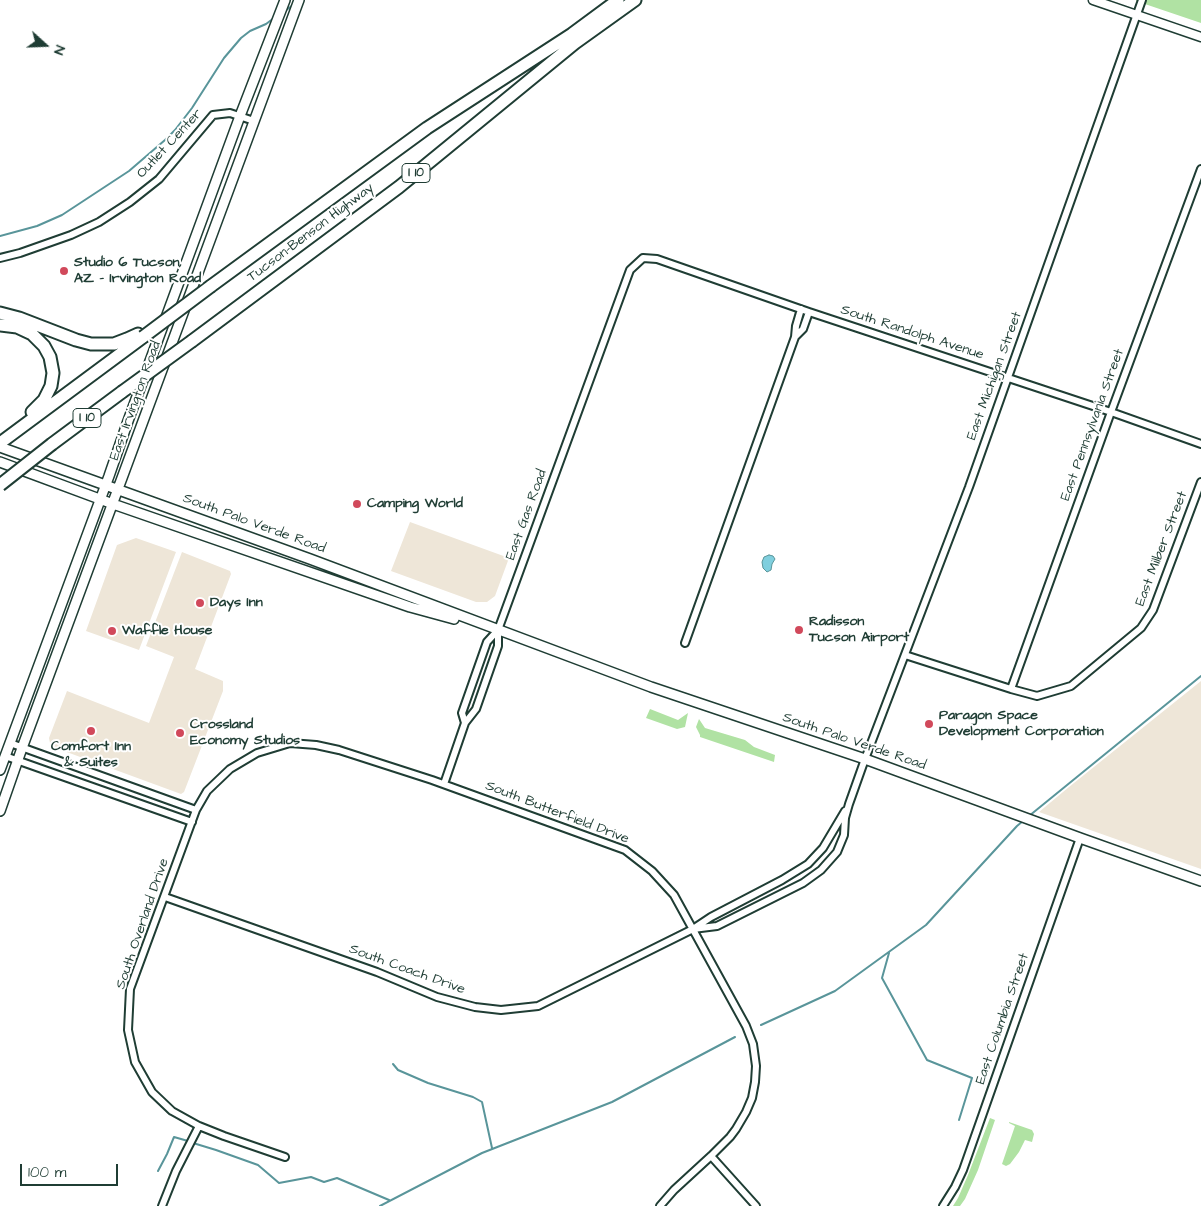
<!DOCTYPE html>
<html>
<head>
<meta charset="utf-8">
<style>
  body { margin:0 }
  #map { position:relative; width:1201px; height:1206px; overflow:hidden; background:#fff; font-family:"Architects Daughter",sans-serif }
  canvas { display:block }
  .north { position:absolute; left:20px; top:20px; width:50px; height:50px; -webkit-text-stroke:4px #fff; paint-order:stroke; rotate:110deg; font-size:14px; font-weight:700; line-height:20px; text-align:center; color:#1f3d34 }
  .north::after { content:''; display:block; margin:auto; width:18px; height:22px; background:#1f3d34; clip-path:polygon(50% 0,100% 100%,50% 72%,0 100%) }
  .scale { position:absolute; left:20px; top:1164px; width:98px; height:22px; box-sizing:border-box; border:2px solid #1f3d34; border-top:0; padding-left:6px; font-size:15px; line-height:18px; white-space:nowrap; color:#1f3d34; -webkit-text-stroke:4px #fff; paint-order:stroke }
</style>
</head>
<body>
<div id="map">
<canvas width="1201" height="1206"></canvas>
<div class="north">N</div>
<div class="scale">100 m</div>
</div>
<script>
const ctx = document.querySelector('canvas').getContext('2d');
ctx.lineJoin = 'round';
function fill(path, color) {
  ctx.fillStyle = color;
  ctx.fill(path, 'evenodd');
}
function poly(rows) {
  const path = new Path2D();
  for (const r of rows) {
    path.moveTo(r[0], r[1]);
    for (let i = 2; i < r.length; i += 2) path.lineTo(r[i], r[i + 1]);
  }
  return path;
}
function stroke(path, color, width, dash) {
  ctx.strokeStyle = color;
  ctx.lineWidth = width;
  ctx.lineCap = dash ? 'butt' : 'round';
  ctx.setLineDash(dash || []);
  ctx.stroke(path);
}
function drawText(font, color, halo, rows, align = 'center') {
  ctx.font = font + ' "Architects Daughter",sans-serif';
  ctx.lineWidth = 4;
  ctx.setLineDash([]);
  ctx.textBaseline = 'middle';
  ctx.strokeStyle = halo;
  ctx.fillStyle = color;
  for (const [text, x, y, turn = 0] of rows) {
    ctx.save();
    ctx.translate(x, y);
    ctx.rotate((+turn || 0) * Math.PI / 180);
    ctx.textAlign = isNaN(turn) ? turn : align;
    if (halo) ctx.strokeText(text, 0, 0);
    ctx.fillText(text, 0, 0);
    ctx.restore();
  }
}
const built = poly([
  [410,522,509,558,495,596,487,602,476,602,391,571],
  [136,538,176,552,139,650,86,631,117,545],
  [182,552,230,571,231,574,195,669,223,681,223,691,184,792,181,794,53,747,50,743,49,738,67,691,149,723,174,657,146,646],
  [1201,681,1201,869,1039,812,1069,787]
]);
const green = poly([
  [1136,0,1201,0,1201,23,1136,1],
  [650,709,678,720,688,713,685,727,677,729,646,718],
  [699,719,705,728,745,740,754,747,775,755,774,762,700,737,700,735,696,727],
  [990,1118,995,1120,978,1170,965,1199,960,1206,953,1206,958,1198,968,1175],
  [1009,1122,1032,1130,1034,1134,1032,1142,1025,1140,1019,1152,1010,1164,1006,1166,1002,1164,1015,1126,1009,1123]
]);
const water = poly([
  [769,555,773,556,775,559,772,564,771,570,767,572,763,568,762,562,764,557,769,555]
]);
const stream = poly([
  [285,11,293,5],
  [0,236,37,226,62,215,129,171,165,140,175,130,192,108,224,58,241,38,250,31,266,24,274,18],
  [1029,816,1201,676],
  [889,953,882,978,927,1060,972,1078,959,1120],
  [761,1025,835,991,926,925,1017,826,1023,821],
  [393,1064,398,1070,428,1083,473,1097,482,1102,492,1148],
  [193,1143,216,1150,258,1165,279,1183,311,1177,324,1182,337,1178,389,1200],
  [158,1171,167,1154,174,1137,188,1141],
  [380,1206,482,1153,612,1102,735,1037]
]);
const minor = poly([
  [0,258,20,253,71,235,99,222,130,202,159,179,213,115,230,113,254,121],
  [795,337,803,329,809,312],
  [685,643,795,337,796,326,801,309],
  [905,655,1011,689,1037,696,1071,686,1141,628,1153,610,1201,482],
  [1011,689,1111,412,1201,169],
  [465,723,462,713,487,642,498,630],
  [10,743,196,810],
  [5,756,192,822],
  [444,784,465,723,476,709,498,646,498,630,630,270,643,258,657,259,809,312,1111,412,1201,444],
  [165,897,377,972,437,997,475,1007,501,1010,538,1006,693,929,711,917,782,880,808,864,823,848,845,811],
  [693,929,717,926,803,883,821,870,837,852,844,835,845,818,849,804,865,759,969,487,1142,0],
  [711,1156,756,1206],
  [285,1157,224,1136,199,1126,172,1111,152,1092,135,1062,128,1030,130,989,196,810,207,791,230,769,257,753,290,743,316,745,339,750,432,780,625,850,652,871,674,895,746,1026,753,1044,756,1066,755,1082,752,1098,746,1112,736,1129,730,1137,711,1156,674,1190,660,1206],
  [162,1206,176,1171,199,1126],
  [943,1206,955,1187,963,1170,1080,838]
]);
const tertiary = poly([
  [1093,0,1201,37]
]);
const secondary = poly([
  [0,447,310,559,651,687,865,759,1080,838,1201,881],
  [0,462,113,504,410,607,454,619],
  [0,770,109,476,128,421,240,116,285,0],
  [0,811,22,748,299,0]
]);
const motorway = poly([
  [211,286,427,128,572,34,618,0],
  [0,313,19,318,76,340,91,344,114,344,127,339,138,334],
  [0,325,17,327,32,334,44,346,50,357,53,373,51,386,44,400,32,412],
  [192,341,399,187,575,43,635,0],
  [0,443,143,337],
  [52,444,122,392]
]);
const motorwayBridge = poly([
  [143,337,211,286],
  [122,392,192,341],
  [0,485,52,444]
]);
const markers = [
  [64,271,5,"#d1495b"],
  [357,504,5,"#d1495b"],
  [200,603,5,"#d1495b"],
  [799,630,5,"#d1495b"],
  [112,631,5,"#d1495b"],
  [929,724,5,"#d1495b"],
  [91,731,5,"#d1495b"],
  [180,733,5,"#d1495b"]
];
const shields = [
  [416,173,28],
  [87,418,28]
];
const shieldNames = [
  ["I 10",416,173],
  ["I 10",87,418]
];
const streetNames = [
  ["Outlet Center",170,144,-47],
  ["Tucson–Benson Highway",311,233,-37],
  ["South Randolph Avenue",912,333,18],
  ["East Michigan Street",995,376,-70],
  ["East Irvington Road",136,401,-70],
  ["East Pennsylvania Street",1093,425,-70],
  ["East Gas Road",527,515,-70],
  ["South Palo Verde Road",254,524,20],
  ["East Milber Street",1162,549,-69],
  ["South Palo Verde Road",854,742,19],
  ["South Butterfield Drive",557,813,21],
  ["South Overland Drive",143,924,-71],
  ["South Coach Drive",407,970,20],
  ["East Columbia Street",1003,1019,-71]
];
const poiNames = [
  ["Studio 6 Tucson,",74,263],
  ["AZ - Irvington Road",74,279],
  ["Camping World",367,504],
  ["Days Inn",210,603],
  ["Radisson",809,622],
  ["Tucson Airport",809,638],
  ["Waffle House",122,631],
  ["Paragon Space",939,716],
  ["Development Corporation",939,732],
  ["Crossland",190,725],
  ["Economy Studios",190,741],
  ["Comfort Inn",91,747,"center"],
  ["& Suites",91,763,"center"]
];
fill(built, '#eee6d8');
fill(green, '#b0e2a3');
fill(water, '#80cfde');
stroke(water, '#59959a', 1);
stroke(stream, '#59959a', 2);
stroke(minor, '#1f3d34', 10);
stroke(tertiary, '#1f3d34', 11);
stroke(secondary, '#1f3d34', 12);
stroke(motorway, '#1f3d34', 15);
stroke(minor, '#fff', 6);
stroke(tertiary, '#fff', 8);
stroke(secondary, '#fff', 9);
stroke(motorway, '#fff', 11);
stroke(motorwayBridge, '#1f3d34', 15, []);
stroke(motorwayBridge, '#fff', 11);
for (const [x, y, r, color] of markers) {
  const dot = new Path2D();
  dot.arc(x, y, r, 0, 2 * Math.PI);
  ctx.fillStyle = color;
  ctx.fill(dot);
  stroke(dot, '#fff', 2);
}
for (const [x, y, w] of shields) {
  const box = new Path2D();
  box.roundRect(x - w / 2, y - 9.5, w, 19, 4);
  ctx.fillStyle = '#fff';
  ctx.fill(box);
  stroke(box, '#1f3d34', 1);
}
drawText('bold 12px', '#1f3d34', null, shieldNames);
drawText('14px', '#1f3d34', '#fff', streetNames);
drawText('bold 14px', '#1f3d34', '#fff', poiNames, 'left');
</script>
</body>
</html>
